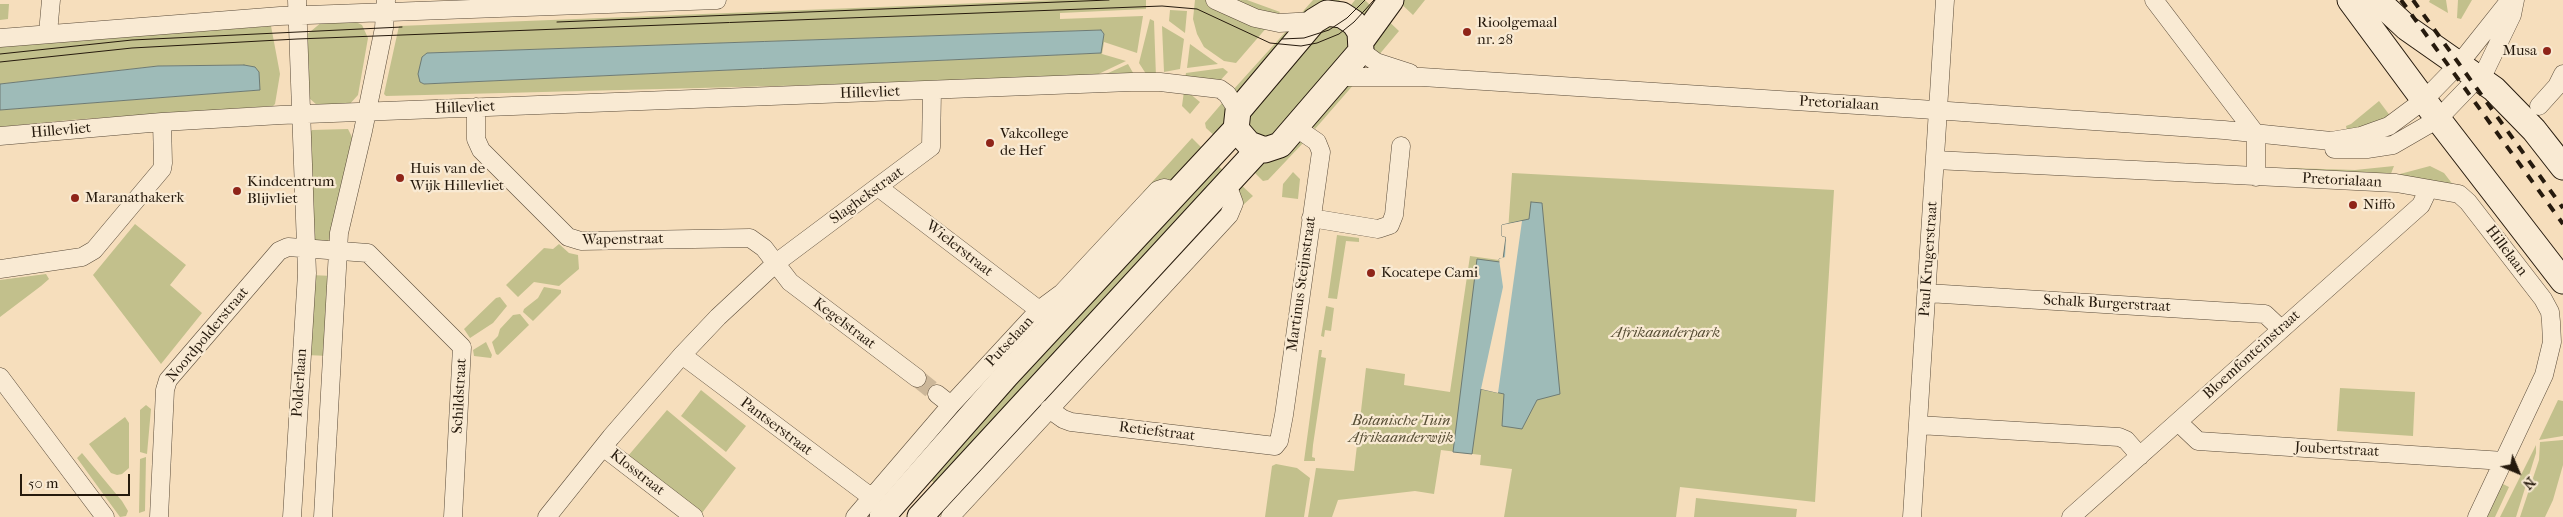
<!DOCTYPE html>
<html>
<head>
<meta charset="utf-8">
<style>
  body { margin:0 }
  #map { position:relative; width:2563px; height:517px; overflow:hidden; background:#f6debc; font-family:"IM FELL French Canon",serif }
  canvas { display:block }
  .north { position:absolute; left:2493px; top:447px; width:50px; height:50px; -webkit-text-stroke:4px #f9ead3; paint-order:stroke; rotate:135deg; font-size:14px; font-weight:700; line-height:20px; text-align:center; color:#261a0d }
  .north::after { content:''; display:block; margin:auto; width:18px; height:22px; background:#261a0d; clip-path:polygon(50% 0,100% 100%,50% 72%,0 100%) }
  .scale { position:absolute; left:20px; top:474px; width:110px; height:22px; box-sizing:border-box; border:2px solid #261a0d; border-top:0; padding-left:6px; font-size:15px; line-height:18px; white-space:nowrap; color:#261a0d; -webkit-text-stroke:4px #f9ead3; paint-order:stroke }
</style>
</head>
<body>
<div id="map">
<canvas width="2563" height="517"></canvas>
<div class="north">N</div>
<div class="scale">50 m</div>
</div>
<script>
const ctx = document.querySelector('canvas').getContext('2d');
ctx.lineJoin = 'round';
function fill(path, color) {
  ctx.fillStyle = color;
  ctx.fill(path, 'evenodd');
}
function poly(rows) {
  const path = new Path2D();
  for (const r of rows) {
    path.moveTo(r[0], r[1]);
    for (let i = 2; i < r.length; i += 2) path.lineTo(r[i], r[i + 1]);
  }
  return path;
}
function stroke(path, color, width, dash) {
  ctx.strokeStyle = color;
  ctx.lineWidth = width;
  ctx.lineCap = dash ? 'butt' : 'round';
  ctx.setLineDash(dash || []);
  ctx.stroke(path);
}
function drawText(font, color, halo, rows, align = 'center') {
  ctx.font = font + ' "IM FELL French Canon",serif';
  ctx.lineWidth = 4.5;
  ctx.setLineDash([]);
  ctx.textBaseline = 'middle';
  ctx.strokeStyle = halo;
  ctx.fillStyle = color;
  for (const [text, x, y, turn = 0] of rows) {
    ctx.save();
    ctx.translate(x, y);
    ctx.rotate((+turn || 0) * Math.PI / 180);
    ctx.textAlign = isNaN(turn) ? turn : align;
    if (halo) ctx.strokeText(text, 0, 0);
    ctx.fillText(text, 0, 0);
    ctx.restore();
  }
}
const green = poly([
  [1057,0,1146,0,1146,9,1060,13,1060,19,1143,16,1137,53,1104,42,1102,54,1126,61,1090,78,386,96,384,94,399,26],
  [1100,30,1104,34,1100,53,424,84,420,82,428,53],
  [1195,0,1206,0,1268,26,1236,63,1224,61,1204,47,1197,34,1193,19],
  [1225,0,1247,0,1280,12,1276,17],
  [1313,0,1340,0,1336,5,1297,18],
  [1355,0,1365,0,1375,10,1364,22,1347,10],
  [1397,0,1425,0,1413,15],
  [2430,0,2446,0,2448,13,2429,2],
  [2458,0,2472,0,2461,19,2457,18],
  [0,4,9,4,8,19,0,20],
  [1170,10,1187,11,1185,33,1169,21],
  [1383,16,1399,31,1378,56,1373,49,1372,31],
  [1150,19,1154,21,1156,77,1148,77,1139,63],
  [354,21,362,25,368,38,358,95,348,106,317,105,309,98,305,36,322,22],
  [1335,21,1355,41,1271,139,1256,138,1244,120,1312,32],
  [271,26,280,74,275,104,273,106,70,120,0,127,0,110,260,90,244,65,158,66,0,84,0,46],
  [1162,26,1184,39,1180,69,1164,72],
  [1289,28,1302,29,1239,100,1233,90],
  [1190,44,1218,64,1187,68],
  [1128,64,1136,78,1095,79],
  [1223,68,1228,72,1217,84,1185,79,1186,73],
  [1355,83,1315,129,1309,123,1339,89],
  [1184,91,1189,93,1200,102,1190,114,1182,106],
  [2379,101,2391,117,2384,122,2347,131,2346,126,2351,124],
  [1223,102,1228,111,1219,140,1206,128,1205,123],
  [348,129,352,137,332,236,324,245,310,241,306,137,312,130],
  [1192,138,1201,147,1174,177,1177,181,1145,194,1143,192],
  [1294,138,1304,142,1268,180,1263,181,1252,170],
  [1213,161,1228,175,940,489,924,473],
  [2394,166,2390,176,2288,170,2290,168,2355,170],
  [2430,166,2444,173,2454,186,2400,178,2400,174],
  [1293,172,1300,179,1298,199,1282,197,1283,184],
  [1512,173,1834,190,1815,502,1680,487,1676,517,1504,517,1512,469,1480,465,1481,455,1441,450,1434,494,1415,491,1338,500,1332,517,1308,517,1316,468,1354,471,1366,368,1405,374,1404,385,1450,392,1470,256,1506,261],
  [1238,182,1253,196,1243,205,1236,187],
  [135,224,186,265,170,285,202,313,161,364,93,275],
  [1337,235,1359,238,1359,242,1346,241,1337,299,1328,298],
  [559,244,569,253,578,255,579,269,559,286,534,282,518,297,506,285,544,248,553,249],
  [46,274,49,279,41,286,0,317,0,280],
  [310,275,333,276,329,356,306,355],
  [544,287,561,290,561,293,533,321,523,312,524,309,538,298],
  [500,297,507,306,493,323,470,338,464,329,496,298],
  [1326,306,1334,308,1331,331,1325,330,1324,337,1321,336],
  [520,314,529,325,498,355,496,354,492,342,498,336,500,329,513,315],
  [486,342,492,355,491,358,474,356,473,350],
  [1319,350,1322,350,1321,357,1326,358,1313,445,1312,457,1315,458,1315,461,1304,461],
  [2340,388,2415,392,2413,436,2337,431],
  [701,390,746,426,726,452,681,416],
  [2558,400,2563,401,2563,436,2539,440],
  [146,405,151,409,147,454,140,452,140,410],
  [667,410,736,468,702,513,628,456],
  [125,417,129,423,129,468,122,474,117,475,111,473,89,444],
  [2563,440,2563,465,2553,500,2545,517,2520,517,2539,460,2540,442],
  [2536,445,2536,453,2516,517,2500,517],
  [82,453,122,501,128,511,126,516,120,517,77,458],
  [146,457,145,511,139,513,140,459],
  [1276,464,1297,468,1310,478,1304,517,1265,517,1272,466],
  [2499,482,2509,487,2495,517,2482,517],
  [1696,498,1797,509,1796,517,1694,517]
]);
const water = poly([
  [1101,30,1104,34,1101,53,424,84,420,82,418,74,422,57,427,53,1101,30],
  [244,65,255,67,259,72,260,90,0,110,0,84,158,66,244,65],
  [1531,202,1542,203,1560,394,1537,400,1522,429,1502,426,1504,394,1481,389,1472,454,1453,452,1477,259,1500,262,1499,259,1503,259,1506,237,1502,236,1502,225,1529,219,1531,202]
]);
const pier = poly([
  [1522,221,1498,393,1481,389,1503,287,1499,259,1505,257,1506,237,1502,236,1502,225]
]);
const streetTunnel = poly([
  [917,378,937,394]
]);
const street = poly([
  [1215,0,1255,18,1279,23,1314,21],
  [2154,0,2256,134],
  [48,33,51,0],
  [0,38,280,16,717,0],
  [1361,51,1376,62,1410,73],
  [1340,77,1422,77,1919,109,2224,130,2331,141,2361,136,2389,126,2424,100,2459,64,2510,0],
  [2539,106,2557,86,2563,74],
  [476,107,476,139,481,150,568,237,581,241,750,238,764,248,790,282,917,378],
  [2256,134,2256,177],
  [0,136,162,122,281,115,1131,82,1160,82,1220,89,1227,94,1238,111],
  [2334,149,2367,149,2393,145,2438,119,2486,69,2512,15,2515,0],
  [1935,160,2396,183,2459,194,2468,202,2543,299,2550,312,2551,322,2552,342,2544,375,2477,517],
  [878,187,1039,310],
  [1311,218,1378,229,1390,225,1394,215,1401,146],
  [0,269,82,257,94,250,162,169,163,163,162,122],
  [1927,293,2265,314,2281,329],
  [682,355,871,497],
  [0,377,105,517],
  [937,394,951,405],
  [1049,409,1063,419,1071,422,1275,446,1279,441,1284,415,1321,152,1317,142,1295,127],
  [2178,422,2198,441,2504,461],
  [1918,425,2119,437,2126,440,2140,456],
  [603,447,694,517],
  [159,517,165,390,168,380,279,251,288,247,368,253,462,347,453,517],
  [292,517,307,273,297,0],
  [323,517,339,233,363,131,384,28,386,0],
  [547,517,611,437,682,355,718,317,776,263,931,147,932,91],
  [855,517,951,405,1039,310,1062,293,1158,190,1164,188,1178,192],
  [950,517,1229,215,1234,203,1227,184],
  [1912,517,1945,0],
  [2071,517,2421,205,2428,190]
]);
const secondary = poly([
  [2350,0,2438,119,2563,281],
  [2377,0,2407,28,2494,89,2534,130,2563,167],
  [1327,13,1342,15,1354,23,1360,32,1361,51,1280,145,1265,150,1249,144,1236,129,1238,111,1314,21,1327,13],
  [1362,40,1391,0],
  [882,517,1006,376,1236,129],
  [920,517,1259,149]
]);
const tram = poly([
  [557,22,1109,0],
  [1282,39,1304,38,1329,30,1347,18,1365,0],
  [0,54,132,40,402,27],
  [0,62,132,48,297,39,1162,6,1197,9,1270,43,1301,46,1317,43,1339,34,1354,22,1374,0]
]);
const rail = poly([
  [2401,0,2563,224],
  [2413,0,2563,208]
]);
const markers = [
  [1467,32,5,"#8f2418"],
  [2547,51,5,"#8f2418"],
  [990,143,5,"#8f2418"],
  [400,178,5,"#8f2418"],
  [237,191,5,"#8f2418"],
  [75,198,5,"#8f2418"],
  [2353,205,5,"#8f2418"],
  [1371,273,5,"#8f2418"]
];
const poiNames = [
  ["Rioolgemaal",1477,23],
  ["nr. 28",1477,40],
  ["Musa",2537,51,"right"],
  ["Vakcollege",1000,134],
  ["de Hef",1000,151],
  ["Huis van de",410,169],
  ["Wijk Hillevliet",410,186],
  ["Kindcentrum",247,182],
  ["Blijvliet",247,199],
  ["Maranathakerk",85,198],
  ["Niffo",2363,205],
  ["Kocatepe Cami",1381,273]
];
const streetNames = [
  ["Hillevliet",870,93,-2],
  ["Pretorialaan",1839,104,3],
  ["Hillevliet",465,108,-2],
  ["Hillevliet",61,131,-5],
  ["Pretorialaan",2342,181,3],
  ["Slaghekstraat",867,196,-36],
  ["Wapenstraat",623,240,-1],
  ["Wielerstraat",959,249,38],
  ["Hillelaan",2506,251,53],
  ["Paul Krugerstraat",1929,259,-86],
  ["Martinus Steijnstraat",1302,284,-82],
  ["Schalk Burgerstraat",2107,304,3],
  ["Kegelstraat",844,324,37],
  ["Noordpolderstraat",208,335,-50],
  ["Putselaan",1010,342,-47],
  ["Bloemfonteinstraat",2252,355,-42],
  ["Polderlaan",300,383,-86],
  ["Schildstraat",460,396,-87],
  ["Pantserstraat",776,427,37],
  ["Retiefstraat",1157,432,7],
  ["Joubertstraat",2337,450,3],
  ["Klosstraat",637,473,38]
];
const parkNames = [
  ["Afrikaanderpark",1666,333],
  ["Botanische Tuin",1401,421],
  ["Afrikaanderwijk",1401,438]
];
fill(green, '#c2c08c');
fill(water, '#9ebbb8');
stroke(water, '#6e7b74', 1);
fill(pier, '#f6debc');
stroke(streetTunnel, '#ccb799', 18, [18, 9]);
stroke(street, '#5a4b39', 19);
stroke(secondary, '#261a0d', 27);
stroke(street, '#f9ead3', 18);
stroke(secondary, '#f9ead3', 25);
stroke(tram, '#261a0d', 1);
stroke(rail, '#261a0d', 4, [9, 9]);
for (const [x, y, r, color] of markers) {
  const dot = new Path2D();
  dot.arc(x, y, r, 0, 2 * Math.PI);
  ctx.fillStyle = color;
  ctx.fill(dot);
  stroke(dot, '#f9ead3', 2);
}
drawText('15px', '#261a0d', '#f9ead3', poiNames, 'left');
drawText('15px', '#261a0d', '#f9ead3', streetNames);
drawText('italic 15px', '#554c33', '#f9ead3', parkNames);
</script>
</body>
</html>
